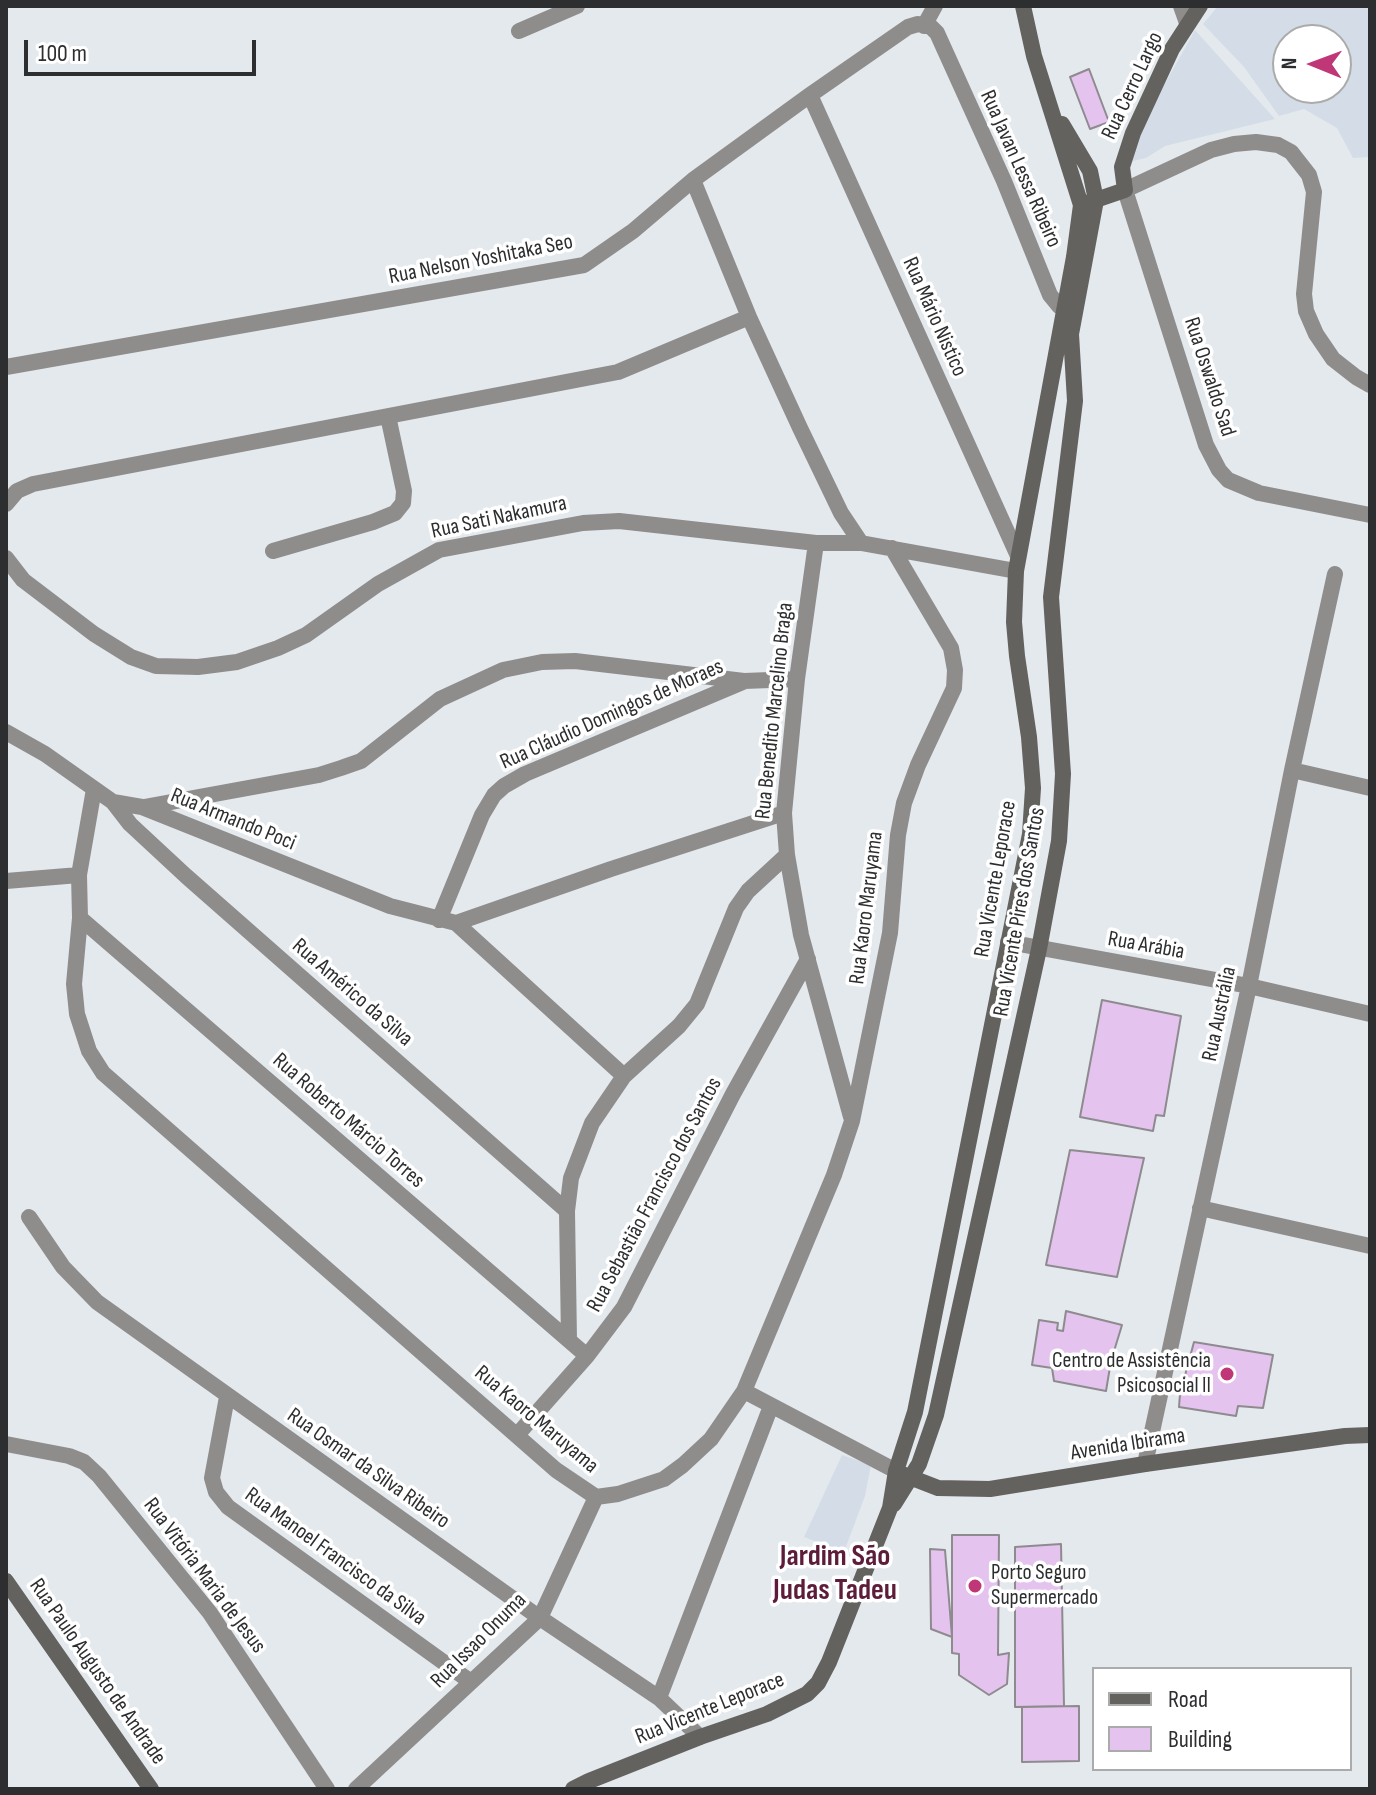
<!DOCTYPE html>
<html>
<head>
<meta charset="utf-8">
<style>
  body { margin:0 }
  #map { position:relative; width:1376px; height:1795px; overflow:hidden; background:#e4e9ed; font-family:"Sofia Sans Condensed",sans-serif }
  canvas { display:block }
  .frame { position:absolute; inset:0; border:8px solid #2d2e30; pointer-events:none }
  .legend { position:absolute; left:1092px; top:1667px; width:260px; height:104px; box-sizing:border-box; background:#fff; border:2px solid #ababac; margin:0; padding:10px 14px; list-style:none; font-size:24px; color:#2d2e30 }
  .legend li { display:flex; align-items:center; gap:16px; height:40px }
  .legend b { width:40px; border:2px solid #ababac }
  .north { position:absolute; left:1272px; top:24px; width:80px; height:80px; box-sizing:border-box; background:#fff; border:2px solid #ababac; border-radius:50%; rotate:271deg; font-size:22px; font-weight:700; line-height:32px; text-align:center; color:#2d2e30 }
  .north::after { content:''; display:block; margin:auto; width:28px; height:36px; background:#bf3776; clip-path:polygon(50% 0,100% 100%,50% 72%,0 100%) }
  .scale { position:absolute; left:24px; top:40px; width:232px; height:36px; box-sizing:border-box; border:4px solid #2d2e30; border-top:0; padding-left:10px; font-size:24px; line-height:28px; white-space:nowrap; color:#2d2e30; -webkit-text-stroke:6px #fff; paint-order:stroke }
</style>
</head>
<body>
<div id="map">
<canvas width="1376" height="1795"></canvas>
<div class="frame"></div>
<ul class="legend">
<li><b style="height:10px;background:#63625f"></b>Road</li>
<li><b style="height:22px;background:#e5c3ef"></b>Building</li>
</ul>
<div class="north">N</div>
<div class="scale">100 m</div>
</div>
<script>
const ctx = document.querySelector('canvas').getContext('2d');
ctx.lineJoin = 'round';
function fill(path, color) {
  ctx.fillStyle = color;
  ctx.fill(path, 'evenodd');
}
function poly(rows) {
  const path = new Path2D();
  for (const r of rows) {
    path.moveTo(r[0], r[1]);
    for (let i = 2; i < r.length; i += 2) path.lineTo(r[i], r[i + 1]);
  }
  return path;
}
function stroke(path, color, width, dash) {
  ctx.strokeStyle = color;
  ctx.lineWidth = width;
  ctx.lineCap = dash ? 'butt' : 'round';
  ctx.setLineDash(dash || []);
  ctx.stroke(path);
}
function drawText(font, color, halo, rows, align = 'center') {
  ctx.font = font + ' "Sofia Sans Condensed",sans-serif';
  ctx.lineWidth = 7;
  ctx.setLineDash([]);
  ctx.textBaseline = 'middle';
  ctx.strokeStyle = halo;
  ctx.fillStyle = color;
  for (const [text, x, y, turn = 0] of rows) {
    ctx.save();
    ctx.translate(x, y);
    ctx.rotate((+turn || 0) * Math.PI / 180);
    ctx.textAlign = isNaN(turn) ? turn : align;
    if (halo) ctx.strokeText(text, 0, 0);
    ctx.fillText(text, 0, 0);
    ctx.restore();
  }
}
const built = poly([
  [1218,6,1370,6,1370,157,1353,158,1337,128,1304,109,1279,116,1244,67,1203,24],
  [1288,40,1336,40,1336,88,1288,88],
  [1195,30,1275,119,1165,146,1146,158,1133,161,1132,154,1153,105],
  [842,1455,871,1465,865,1496,844,1552,804,1537]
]);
const building = poly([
  [1089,69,1109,122,1090,129,1070,77,1089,69],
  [1102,1000,1181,1016,1164,1116,1156,1115,1153,1131,1080,1117,1102,1000],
  [1070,1150,1144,1158,1117,1277,1046,1265,1070,1150],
  [1066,1311,1122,1325,1111,1361,1106,1391,1054,1381,1052,1368,1032,1365,1039,1320,1058,1323,1057,1330,1063,1331,1066,1311],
  [1194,1342,1273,1355,1263,1408,1238,1406,1236,1416,1179,1407,1180,1394,1194,1342],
  [952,1535,999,1535,998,1655,1009,1653,1007,1684,989,1695,959,1675,959,1654,952,1653,952,1535],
  [1061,1544,1064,1706,1015,1707,1015,1547,1061,1544],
  [930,1549,945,1550,952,1637,931,1629,930,1549],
  [1079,1706,1079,1761,1022,1762,1022,1707,1079,1706]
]);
const street = poly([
  [1181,6,1187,23],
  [924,26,935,6],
  [519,31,577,6],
  [810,95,1018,556],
  [693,180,749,317,800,428,841,513,861,543],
  [6,367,584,265,633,231,693,180,810,95,908,27,918,24,931,27,937,33,1004,181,1050,295,1059,306,1074,312],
  [1370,385,1356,377,1333,359,1316,334,1306,311,1304,294,1314,192,1309,175,1291,152,1278,145,1256,142,1234,144,1211,150,1125,190,1206,445,1219,470,1228,480,1259,493,1370,515],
  [6,504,17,491,33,484,618,372,749,317],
  [273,551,373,522,395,513,403,503,404,491,388,416],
  [6,558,23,580,94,634,131,657,156,666,198,667,237,662,278,648,306,635,378,584,439,550,583,523,619,521,816,543,861,543,1016,571],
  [6,732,45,754,113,802,142,807,390,906,456,923,611,869,784,813],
  [1292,770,1370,788],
  [94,789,79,875,80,918,74,984,77,1014,89,1051,103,1073,556,1470,596,1497,618,1494,664,1479,683,1465,711,1439,744,1391,834,1175,852,1121,890,933,898,835,904,803,918,765,954,688,955,670,951,648,892,548],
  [113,802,130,824,186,876,567,1211],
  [144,807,319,775,341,768,361,761,440,699,503,670,542,662,575,661,744,681,797,679],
  [787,855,801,935,851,1117],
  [6,881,79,875],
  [80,918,587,1356],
  [439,920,482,815,494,795,504,786,525,774,743,682],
  [456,923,624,1076],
  [1008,942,1249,986,1370,1014],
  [1200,1208,1370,1246],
  [29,1217,63,1267,97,1302,540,1618,659,1698,700,1737],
  [569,1340,567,1211,571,1178,592,1123,624,1076,679,1026,697,1004,736,908,748,891,787,855,784,813,797,679,816,543],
  [744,1391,896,1471],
  [227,1397,212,1478,216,1492,228,1507,471,1682],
  [517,1435,587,1356,624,1307,733,1094,808,959],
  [6,1444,69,1456,84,1462,99,1476,210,1613,327,1789],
  [1145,1464,1249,986,1292,770,1335,574],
  [659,1698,771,1406],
  [356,1789,540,1618,596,1497]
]);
const secondary = poly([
  [1087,203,1125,190,1122,167,1133,133,1172,49,1200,6],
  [902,1474,938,1488,990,1489,1145,1464,1345,1436,1370,1435],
  [894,1504,919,1464,936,1415,1039,949,1059,841,1063,774,1051,597,1075,401,1071,334,1096,200,1090,171,1062,124],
  [6,1581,151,1789],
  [573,1789,589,1781,700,1737,767,1714,807,1694,818,1683,829,1662,890,1508,896,1471,915,1412,1030,834,1033,788,1029,737,1017,656,1014,622,1016,571,1074,257,1081,205,1034,56,1023,6]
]);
const markers = [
  [1227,1374,8,"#bf3776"],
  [975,1586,8,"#bf3776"]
];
const streetNames = [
  ["Rua Cerro Largo",1133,86,-65],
  ["Rua Javan Lessa Ribeiro",1020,169,66],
  ["Rua Nelson Yoshitaka Seo",481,260,-11],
  ["Rua Mário Nistico",934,317,66],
  ["Rua Oswaldo Sad",1209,377,72],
  ["Rua Sati Nakamura",499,518,-12],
  ["Rua Benedito Marcelino Braga",775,711,-84],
  ["Rua Cláudio Domingos de Moraes",612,715,-24],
  ["Rua Armando Poci",233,820,22],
  ["Rua Vicente Leporace",996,879,-80],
  ["Rua Kaoro Maruyama",867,908,-83],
  ["Rua Vicente Pires dos Santos",1020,912,-80],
  ["Rua Arábia",1146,946,10],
  ["Rua Américo da Silva",352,993,41],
  ["Rua Austrália",1220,1014,-78],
  ["Rua Roberto Márcio Torres",348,1121,41],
  ["Rua Sebastião Francisco dos Santos",655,1195,-62],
  ["Rua Kaoro Maruyama",536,1420,40],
  ["Avenida Ibirama",1128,1445,-9],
  ["Rua Osmar da Silva Ribeiro",368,1469,35],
  ["Rua Manoel Francisco da Silva",335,1557,36],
  ["Rua Vitória Maria de Jesus",204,1576,53],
  ["Rua Issao Onuma",479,1641,-45],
  ["Rua Paulo Augusto de Andrade",97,1672,55],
  ["Rua Vicente Leporace",710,1709,-22]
];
const poiNames = [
  ["Centro de Assistência",1211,1361],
  ["Psicosocial II",1211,1386],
  ["Porto Seguro",991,1573,"left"],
  ["Supermercado",991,1598,"left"]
];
const districtNames = [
  ["Jardim São",835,1557],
  ["Judas Tadeu",835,1591]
];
fill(built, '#d4dde7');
fill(building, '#e5c3ef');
stroke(building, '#8e8b8f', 2);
stroke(street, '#8e8d8b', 16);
stroke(secondary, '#63625f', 16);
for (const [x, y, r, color] of markers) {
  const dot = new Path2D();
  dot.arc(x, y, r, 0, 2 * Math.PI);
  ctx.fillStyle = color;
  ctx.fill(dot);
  stroke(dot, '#fff', 3);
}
drawText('22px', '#2d2e30', '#fff', streetNames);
drawText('22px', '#2d2e30', '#fff', poiNames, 'right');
drawText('bold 30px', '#5d1c39', '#fff', districtNames);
</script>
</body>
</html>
